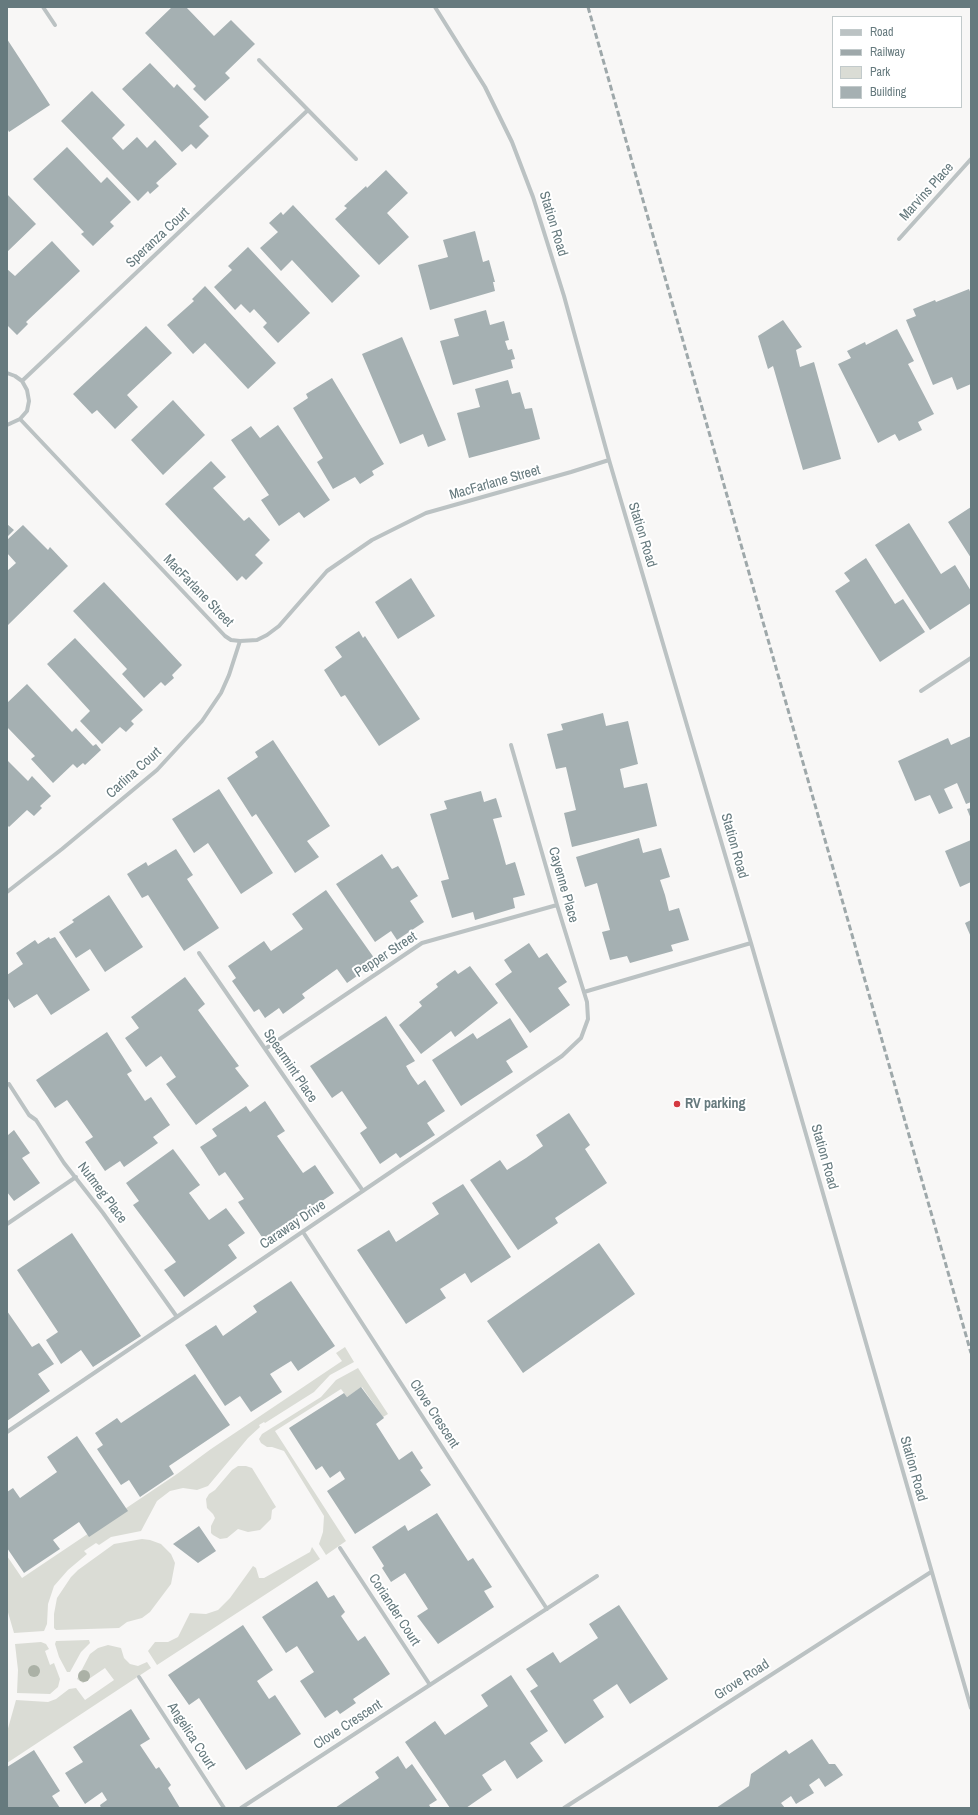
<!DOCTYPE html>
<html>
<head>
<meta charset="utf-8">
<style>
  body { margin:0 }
  #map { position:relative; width:978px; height:1815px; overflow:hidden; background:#f8f7f6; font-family:"Archivo Narrow",sans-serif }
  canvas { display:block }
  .frame { position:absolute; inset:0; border:8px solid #667a7e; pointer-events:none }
  .legend { position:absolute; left:832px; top:16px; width:130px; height:92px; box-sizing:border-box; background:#fff; border:1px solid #c2cacb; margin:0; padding:5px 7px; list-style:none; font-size:12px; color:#667a7e }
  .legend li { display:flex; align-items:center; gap:8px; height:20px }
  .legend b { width:20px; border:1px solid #c2cacb }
</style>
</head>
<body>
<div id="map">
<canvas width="978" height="1815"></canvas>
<div class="frame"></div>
<ul class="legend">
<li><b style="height:5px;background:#bbc2c3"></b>Road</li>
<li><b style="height:5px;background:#9ea8aa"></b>Railway</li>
<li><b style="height:11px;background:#dadcd5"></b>Park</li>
<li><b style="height:11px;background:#a5b0b2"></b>Building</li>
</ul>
</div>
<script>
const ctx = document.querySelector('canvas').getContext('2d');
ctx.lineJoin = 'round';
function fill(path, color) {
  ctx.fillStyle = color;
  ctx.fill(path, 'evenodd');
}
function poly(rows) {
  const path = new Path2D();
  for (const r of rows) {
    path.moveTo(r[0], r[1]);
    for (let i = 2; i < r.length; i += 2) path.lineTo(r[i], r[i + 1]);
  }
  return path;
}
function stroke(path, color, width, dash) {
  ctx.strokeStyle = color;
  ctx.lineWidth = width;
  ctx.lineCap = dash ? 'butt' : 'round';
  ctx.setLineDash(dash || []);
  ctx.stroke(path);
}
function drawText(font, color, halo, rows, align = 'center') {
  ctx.font = font + ' "Archivo Narrow",sans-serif';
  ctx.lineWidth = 4;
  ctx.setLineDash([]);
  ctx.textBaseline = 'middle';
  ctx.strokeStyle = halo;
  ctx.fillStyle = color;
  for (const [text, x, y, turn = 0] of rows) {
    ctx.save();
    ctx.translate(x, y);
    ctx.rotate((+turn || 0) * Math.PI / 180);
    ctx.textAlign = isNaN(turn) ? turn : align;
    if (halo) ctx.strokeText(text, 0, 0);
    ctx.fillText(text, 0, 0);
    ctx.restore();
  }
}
const green = poly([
  [345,1347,354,1362,330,1375,314,1392,265,1423,264,1422,259,1425,260,1427,248,1438,208,1486,197,1490,183,1488,170,1491,157,1501,141,1531,111,1537,99,1545,96,1543,84,1551,87,1554,68,1570,54,1586,48,1604,47,1624,44,1631,14,1633,7,1609,7,1556,22,1578,177,1474,211,1449,342,1361,336,1353],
  [358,1368,388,1414,383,1417,362,1387,347,1397,341,1389,275,1431,346,1541,326,1555,319,1544,323,1532,324,1516,284,1451,272,1447,267,1447,261,1443,259,1439,262,1434,321,1397,336,1380],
  [238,1466,246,1466,252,1468,276,1507,272,1510,271,1519,260,1530,248,1532,238,1529,227,1538,220,1539,213,1535,211,1533,211,1526,215,1518,213,1514,207,1508,206,1499,209,1494,215,1490,232,1470],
  [142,1539,150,1540,161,1544,171,1554,175,1563,171,1584,150,1612,142,1618,127,1622,119,1628,56,1630,54,1628,54,1614,57,1598,71,1577,78,1570,114,1544],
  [312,1547,320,1559,157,1665,148,1651,155,1642,168,1642,178,1637,190,1613,206,1614,218,1610,230,1598,253,1566,256,1568,259,1578,264,1578,310,1552],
  [89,1640,90,1643,81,1652,70,1672,67,1672,59,1657,55,1644,56,1641],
  [41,1642,46,1644,49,1649,45,1651,50,1665,54,1663,60,1679,58,1687,50,1694,17,1693,18,1670,15,1644],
  [108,1645,121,1648,124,1658,130,1664,138,1666,147,1662,151,1668,7,1763,7,1732,16,1700,48,1702,56,1699,69,1689,76,1688,85,1700,114,1680,105,1668,83,1683,77,1679,90,1654,98,1648]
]);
const building = poly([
  [172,7,186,7,214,36,231,20,255,44,225,73,230,78,205,101,193,89,196,86,145,33],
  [7,39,50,105,9,132,7,128],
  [150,63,174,88,177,84,209,117,199,126,209,136,196,149,191,144,182,152,122,89],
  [92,91,125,125,112,138,123,150,137,137,147,148,155,140,177,164,156,183,159,186,150,194,148,191,138,201,61,121],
  [67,147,101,183,107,177,131,202,110,222,114,226,93,246,81,234,84,232,33,179],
  [386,170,408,193,387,213,409,237,379,265,335,219,347,208,344,206,366,186,367,188],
  [7,194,36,224,7,252],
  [293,205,360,276,332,303,292,260,281,271,260,248,278,232,269,223,281,212,283,215],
  [475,231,483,262,489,260,495,282,493,282,495,291,430,310,418,265,448,257,443,240],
  [52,241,80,271,26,322,28,324,17,335,7,325,7,269,15,276],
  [248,247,310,313,278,343,263,327,267,323,254,309,250,313,241,304,235,310,214,287,232,270,228,266],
  [205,286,276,363,248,389,205,343,193,354,167,325,194,301,192,299],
  [969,289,971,294,971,384,957,390,952,377,933,385,906,320,916,316,913,309,935,300,936,302],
  [486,310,490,325,504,321,509,340,505,341,508,350,512,349,515,359,511,360,513,368,453,385,440,341,459,336,454,319],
  [783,320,802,347,796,350,800,367,814,362,841,459,803,470,773,366,768,369,758,336],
  [146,326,172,353,127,395,138,407,115,429,97,410,92,414,73,394],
  [897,329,914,361,908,364,934,414,918,422,922,430,899,441,895,434,878,443,838,364,851,358,847,351,865,342,866,345],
  [402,337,446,440,428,447,423,434,400,444,362,354],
  [332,378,384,464,372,471,374,475,360,484,355,477,333,489,317,462,323,458,293,408,308,398,306,394],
  [508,380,512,394,520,392,525,409,532,408,540,439,469,458,457,413,480,407,475,389],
  [173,400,205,435,163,475,131,440],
  [278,425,330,500,304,518,299,512,279,526,261,500,269,495,231,440,251,426,260,438],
  [211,461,226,477,213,488,244,521,249,517,270,540,255,555,263,563,246,580,242,576,237,581,165,504],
  [971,507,971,558,948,522],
  [909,523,941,574,955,565,971,591,971,603,930,630,875,545],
  [7,524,14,530,7,537],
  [23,525,48,550,50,547,68,566,8,625,7,571,16,563,7,553,7,540],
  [866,558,895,604,903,599,925,632,880,662,835,591,850,581,844,573],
  [411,578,435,616,398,639,375,602],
  [104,582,182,665,172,675,174,678,165,686,161,682,144,698,122,674,127,669,73,611],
  [359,631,363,638,365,636,420,719,379,746,345,695,341,697,324,670,342,657,335,647],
  [75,638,143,710,131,721,134,724,126,732,120,727,102,744,80,721,90,711,47,664],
  [27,684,72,732,76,728,93,746,96,744,101,750,85,765,83,763,77,768,73,764,53,783,31,759,35,756,7,727,7,703],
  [603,713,606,726,628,721,638,764,620,769,624,788,647,783,657,826,572,847,564,813,576,810,566,767,556,769,547,734,563,730,561,724],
  [971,736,971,802,966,804,957,783,944,789,953,808,939,814,930,795,915,801,898,761,948,738,951,745],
  [273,740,330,826,307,841,319,857,295,873,256,814,252,817,227,778,258,757,255,752],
  [7,760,28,781,32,776,51,796,40,806,42,808,34,816,27,810,9,827,7,825],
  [219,789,273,873,241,894,208,843,194,853,172,819],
  [481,791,484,802,496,798,502,817,493,819,500,843,506,865,515,862,525,895,513,898,515,908,475,920,473,912,452,918,441,881,449,879,430,814,447,809,444,801],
  [971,808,971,819,967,809],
  [639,838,643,853,661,848,670,877,660,880,665,895,669,911,679,908,689,940,671,945,673,951,630,963,627,956,610,960,602,932,610,930,597,883,585,887,576,857],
  [971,840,971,882,960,887,945,851],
  [176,849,193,875,187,879,219,928,184,951,148,895,142,898,127,874,146,862,148,866],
  [382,854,392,869,398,866,418,896,410,901,424,922,397,940,391,931,375,942,336,884],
  [326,890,377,962,347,983,337,969,302,994,305,998,283,1014,279,1008,265,1018,259,1009,254,1012,232,981,236,978,228,966,264,941,271,951,303,929,292,914],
  [109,895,143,947,105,972,90,949,76,958,59,932,74,922,72,920],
  [971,920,971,937,965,923],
  [49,937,50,939,55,937,90,990,51,1015,37,994,14,1008,7,997,7,975,23,964,16,953,35,940,38,944],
  [529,943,539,958,547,953,567,982,558,988,570,1005,530,1033,495,984,512,972,504,960],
  [470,966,498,1003,455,1037,451,1031,421,1054,399,1025,422,1006,419,1002,438,987,436,984,455,970,458,974],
  [185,977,205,1004,198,1010,239,1066,235,1068,249,1086,196,1125,166,1084,176,1077,161,1056,146,1067,125,1038,139,1028,131,1017],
  [386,1016,415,1061,406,1066,411,1075,418,1085,425,1080,445,1111,427,1123,435,1135,400,1158,396,1153,380,1164,360,1133,367,1128,342,1091,332,1098,310,1066],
  [510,1018,528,1047,506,1061,513,1072,461,1106,432,1060,473,1033,477,1039],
  [107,1032,132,1071,127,1074,145,1101,151,1097,170,1125,153,1137,158,1143,124,1167,120,1161,105,1171,85,1142,93,1137,67,1100,55,1108,36,1080],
  [265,1101,285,1131,277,1136,303,1173,315,1165,334,1193,264,1240,238,1202,244,1199,225,1172,219,1176,200,1147,217,1136,212,1129,246,1106,250,1112],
  [569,1113,590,1145,585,1149,607,1183,555,1218,558,1223,518,1250,470,1180,500,1160,507,1170,526,1158,543,1146,536,1135],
  [14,1130,30,1153,22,1158,40,1183,14,1201,7,1192,7,1133,8,1135],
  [173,1149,200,1185,189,1193,209,1220,226,1208,245,1233,228,1245,237,1258,184,1297,164,1270,176,1262,133,1205,139,1201,126,1183],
  [463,1184,511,1257,471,1283,465,1273,440,1289,446,1298,406,1324,357,1250,389,1230,396,1242,439,1214,432,1203],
  [72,1233,141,1336,93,1367,81,1350,61,1364,46,1340,58,1332,17,1270],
  [599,1243,635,1294,523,1373,487,1321],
  [291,1281,335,1346,298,1371,291,1361,270,1374,282,1392,251,1412,240,1396,225,1406,185,1345,216,1325,223,1336,257,1312,253,1306],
  [7,1311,32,1347,39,1343,54,1364,38,1374,50,1391,7,1421],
  [195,1374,230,1425,169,1466,174,1474,140,1497,129,1480,121,1485,97,1449,103,1445,95,1433,117,1418,121,1423],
  [361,1387,384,1418,376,1424,399,1460,412,1451,423,1468,420,1470,431,1485,355,1534,327,1491,345,1479,340,1471,330,1478,322,1466,316,1470,289,1428,344,1393,347,1397],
  [77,1436,128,1511,89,1537,79,1522,53,1540,60,1549,24,1573,7,1548,7,1492,13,1488,20,1498,57,1472,47,1457],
  [437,1513,468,1561,473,1558,492,1587,484,1591,494,1607,438,1644,417,1616,428,1609,405,1573,391,1582,382,1568,384,1566,372,1547,405,1525,408,1531],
  [199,1526,216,1551,198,1563,173,1544],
  [317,1581,328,1598,334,1595,345,1612,341,1616,358,1641,365,1636,390,1674,353,1699,356,1703,340,1714,337,1710,325,1718,300,1681,314,1672,297,1646,286,1653,262,1617],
  [619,1605,668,1679,630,1704,617,1684,593,1700,604,1717,565,1744,530,1691,538,1686,526,1669,553,1652,560,1663,598,1638,589,1624],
  [243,1625,273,1670,257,1681,269,1699,275,1695,301,1734,246,1770,199,1698,189,1705,168,1675],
  [511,1675,548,1731,530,1743,543,1761,517,1779,505,1760,482,1775,492,1790,466,1808,450,1808,405,1742,435,1721,445,1735,488,1706,481,1695],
  [131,1709,150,1739,140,1745,156,1769,159,1767,171,1785,168,1788,180,1808,101,1808,100,1805,107,1800,102,1792,85,1804,65,1773,83,1762,73,1747],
  [812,1739,829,1764,835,1764,843,1775,825,1787,819,1778,809,1785,814,1793,796,1804,791,1796,781,1803,785,1808,716,1808,749,1786,751,1774,786,1750,789,1754],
  [34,1750,60,1791,52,1796,60,1808,7,1808,7,1767],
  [398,1756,406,1769,412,1764,437,1800,429,1805,431,1808,335,1808,379,1778,375,1772]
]);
const minor = poly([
  [43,7,55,25],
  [435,7,485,87,512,142,533,197,564,296,609,460,751,943,971,1708],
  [259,60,356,159],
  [899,239,971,159],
  [7,373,15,376,22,381,27,390,29,401,27,411,20,419,7,425],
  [22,381,308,110],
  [20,419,225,636,231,640,240,641,257,640,267,635,279,626,327,571,372,540,426,513,571,472,609,460],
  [921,691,971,658],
  [7,892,62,849,157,770,202,721,221,693,229,675,240,641],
  [199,953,363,1191],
  [584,992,751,943],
  [265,1049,422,943,557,905],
  [9,1084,29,1115,36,1120,64,1163,103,1213,177,1317],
  [7,1224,76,1177],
  [303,1232,547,1609],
  [7,1432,562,1056,581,1038,588,1019,587,1002,557,905,511,745],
  [340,1548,430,1685],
  [139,1677,224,1808],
  [241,1808,597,1576],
  [564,1808,931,1572]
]);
const rail = poly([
  [588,7,971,1353]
]);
const trees = [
  [34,1671],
  [84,1676]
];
const markers = [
  [677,1104,4,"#d43941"]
];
const streetNames = [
  ["Marvins Place",927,192,-48],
  ["Station Road",553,224,73],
  ["Speranza Court",158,238,-43],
  ["MacFarlane Street",495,483,-16],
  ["Station Road",642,535,73],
  ["MacFarlane Street",198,591,46],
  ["Carlina Court",134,773,-42],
  ["Station Road",734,846,74],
  ["Cayenne Place",563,885,74],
  ["Pepper Street",386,955,-33],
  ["Spearmint Place",290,1066,56],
  ["Station Road",824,1157,74],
  ["Nutmeg Place",102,1193,53],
  ["Caraway Drive",293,1225,-34],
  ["Clove Crescent",434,1414,57],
  ["Station Road",913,1469,74],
  ["Coriander Court",394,1610,57],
  ["Grove Road",742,1680,-33],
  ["Clove Crescent",348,1725,-33],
  ["Angelica Court",191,1736,57]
];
const poiNames = [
  ["RV parking",685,1104]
];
fill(green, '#dadcd5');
fill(building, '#a5b0b2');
stroke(minor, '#bbc2c3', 4);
stroke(rail, '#9ea8aa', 3, [6, 3]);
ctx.fillStyle = '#abb1a6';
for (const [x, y] of trees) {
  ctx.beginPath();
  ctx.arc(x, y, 6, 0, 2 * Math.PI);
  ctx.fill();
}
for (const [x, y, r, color] of markers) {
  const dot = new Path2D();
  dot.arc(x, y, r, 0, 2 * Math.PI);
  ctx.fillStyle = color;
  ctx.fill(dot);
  stroke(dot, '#fff', 1.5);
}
drawText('14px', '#667a7e', '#fff', streetNames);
drawText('bold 14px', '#667a7e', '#fff', poiNames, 'left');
</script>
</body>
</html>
